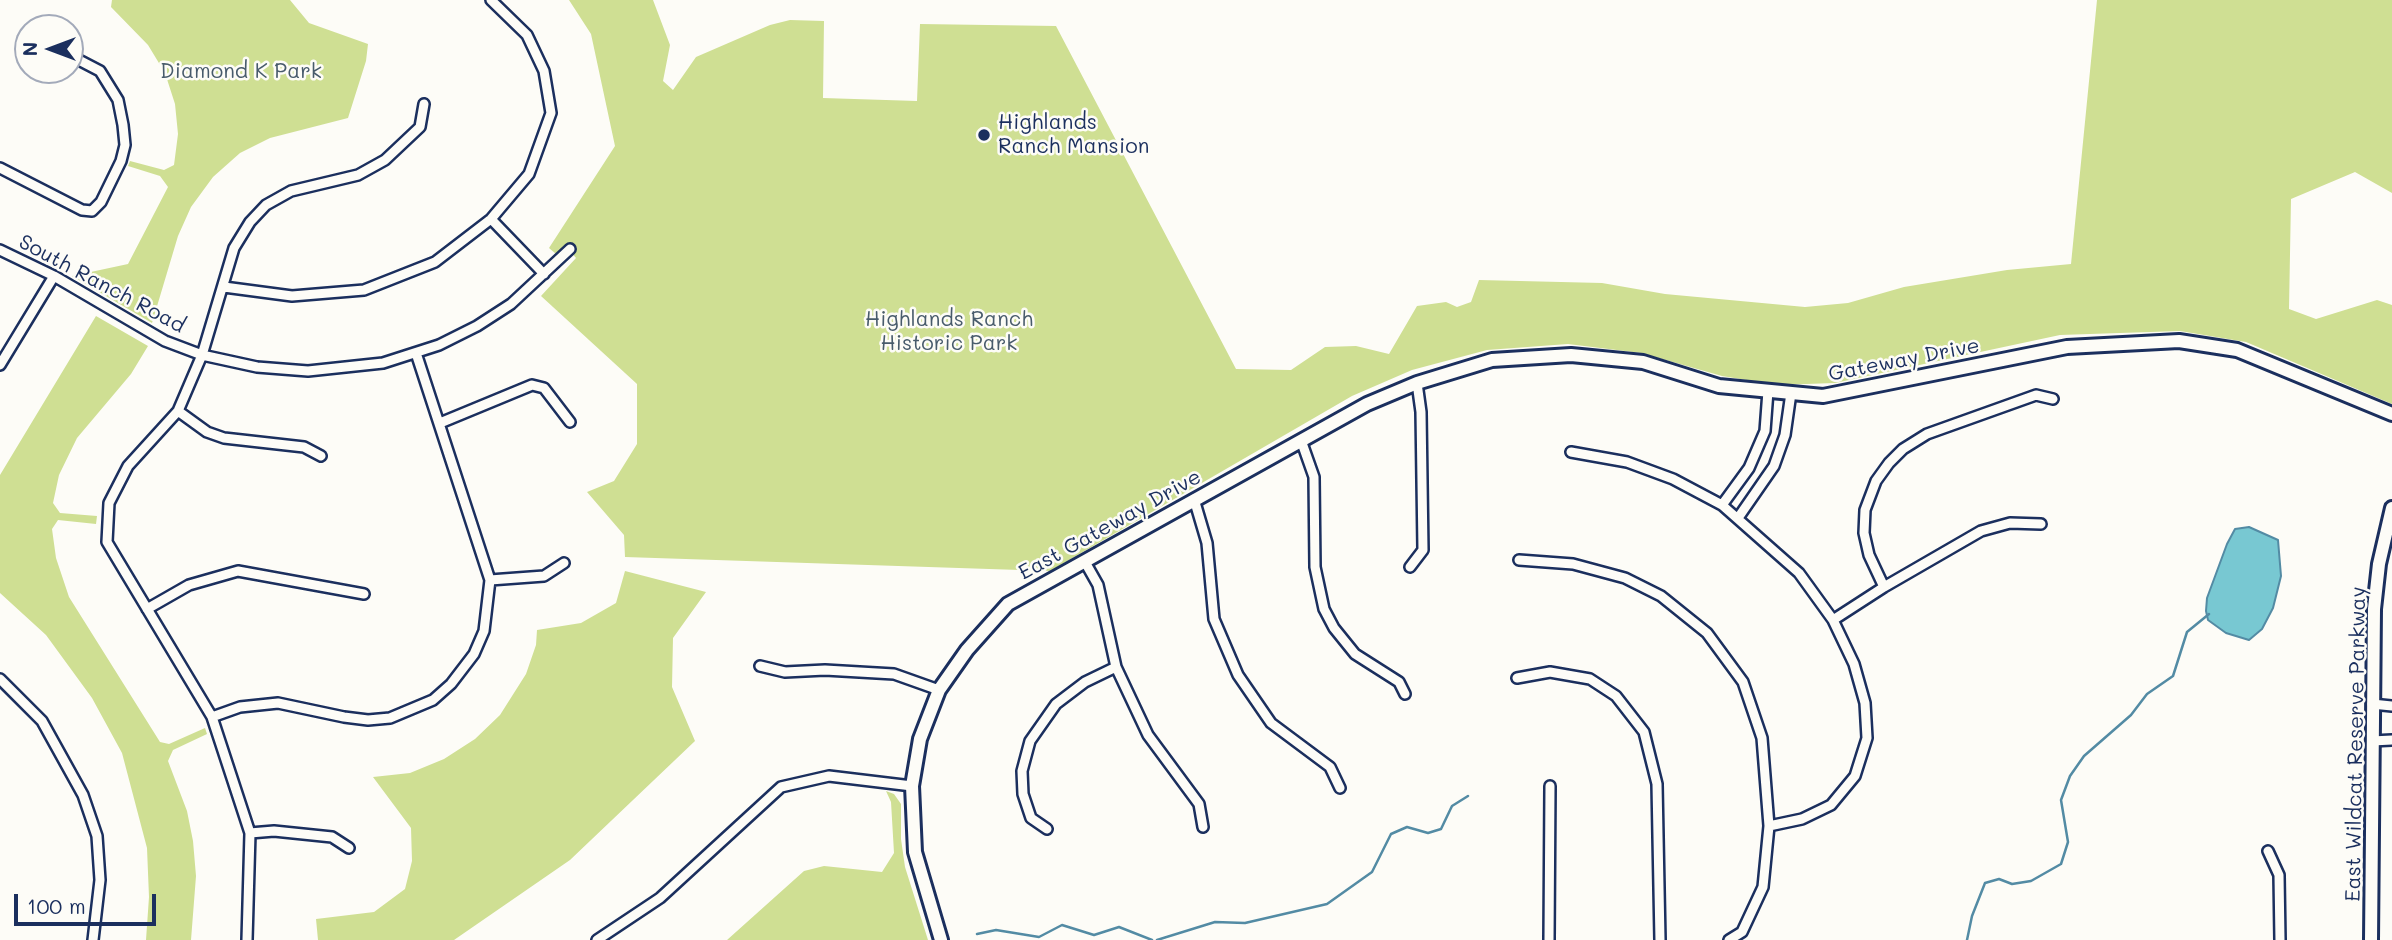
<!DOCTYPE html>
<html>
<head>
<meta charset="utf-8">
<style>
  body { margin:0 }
  #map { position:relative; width:2392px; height:940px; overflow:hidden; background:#fdfcf7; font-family:Mali,sans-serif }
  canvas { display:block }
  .north { position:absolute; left:14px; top:14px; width:70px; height:70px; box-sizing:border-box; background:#fdfcf7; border:2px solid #a3aaba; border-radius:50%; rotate:270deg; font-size:19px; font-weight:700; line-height:28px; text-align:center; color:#1b2f5e }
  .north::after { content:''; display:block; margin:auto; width:24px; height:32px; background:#1b2f5e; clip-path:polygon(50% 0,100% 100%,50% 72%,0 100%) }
  .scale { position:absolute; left:14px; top:894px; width:142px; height:32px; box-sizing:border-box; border:4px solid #1b2f5e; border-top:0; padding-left:9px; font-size:21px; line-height:24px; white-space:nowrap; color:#1b2f5e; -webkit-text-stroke:5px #fdfcf7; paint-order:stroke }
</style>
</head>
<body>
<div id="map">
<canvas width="2392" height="940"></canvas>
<div class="north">N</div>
<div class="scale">100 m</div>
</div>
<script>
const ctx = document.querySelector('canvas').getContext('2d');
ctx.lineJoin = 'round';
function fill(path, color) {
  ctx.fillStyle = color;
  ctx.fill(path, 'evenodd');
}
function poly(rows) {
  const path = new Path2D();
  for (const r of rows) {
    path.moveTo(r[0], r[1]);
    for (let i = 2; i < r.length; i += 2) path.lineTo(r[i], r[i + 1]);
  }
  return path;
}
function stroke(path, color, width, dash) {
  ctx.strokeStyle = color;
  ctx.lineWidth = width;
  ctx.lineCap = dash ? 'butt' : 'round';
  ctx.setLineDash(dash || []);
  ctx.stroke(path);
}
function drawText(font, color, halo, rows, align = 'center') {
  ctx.font = font + ' Mali,sans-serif';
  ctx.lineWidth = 5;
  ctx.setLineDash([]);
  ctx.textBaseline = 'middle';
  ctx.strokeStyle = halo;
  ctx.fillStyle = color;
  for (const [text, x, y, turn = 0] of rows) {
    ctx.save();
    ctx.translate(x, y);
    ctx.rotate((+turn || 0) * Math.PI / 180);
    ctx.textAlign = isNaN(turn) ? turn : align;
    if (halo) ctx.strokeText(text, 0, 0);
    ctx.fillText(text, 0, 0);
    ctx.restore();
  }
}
const green = poly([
  [112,0,290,0,309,23,368,44,366,61,348,118,270,138,240,153,213,177,191,207,178,236,152,323,72,276,128,264,168,187,160,176,128,166,130,161,164,170,174,165,178,134,175,104,165,73,148,45,111,7],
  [569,0,653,0,670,45,663,81,673,90,696,57,770,25,790,20,824,21,823,98,917,101,920,24,1056,26,1236,369,1291,370,1325,347,1356,346,1389,354,1417,306,1446,302,1457,307,1471,302,1479,280,1602,283,1665,294,1805,307,1848,303,1904,287,2007,270,2071,264,2097,0,2392,0,2392,193,2355,172,2291,199,2289,309,2316,319,2377,300,2392,305,2392,404,2246,342,2180,331,2060,335,1835,383,1777,385,1722,376,1641,353,1568,344,1487,350,1412,370,1352,396,1050,571,625,557,624,535,587,492,614,481,637,444,637,384,541,296,576,258,566,246,556,254,549,248,615,146,591,34],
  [96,316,148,346,131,374,77,438,59,475,53,503,60,513,97,516,96,524,58,520,52,529,56,558,69,597,160,742,169,744,205,728,207,734,173,750,168,761,187,811,193,841,196,876,191,940,146,940,149,897,147,848,122,753,92,698,46,635,0,593,0,475],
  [625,571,706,592,673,638,672,687,695,741,570,860,454,940,318,940,316,919,374,912,405,889,412,861,411,828,373,777,410,773,444,759,475,739,500,715,526,674,536,645,537,630,581,623,616,603],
  [886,791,894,794,901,804,901,839,905,867,928,940,727,940,804,871,824,866,882,872,894,853,891,802]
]);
const water = poly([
  [2249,527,2278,540,2281,576,2273,608,2262,629,2249,640,2226,633,2208,620,2206,611,2207,598,2227,544,2235,529,2249,527]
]);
const stream = poly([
  [977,934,996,930,1039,937,1062,925,1094,935,1119,927,1152,940],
  [1157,940,1215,922,1245,923,1327,904,1372,872,1391,834,1407,827,1428,833,1441,829,1452,806,1468,796],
  [1967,940,1972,916,1985,883,1999,879,2012,884,2031,881,2061,864,2068,842,2061,800,2070,776,2084,756,2131,715,2147,694,2173,676,2187,632,2209,614]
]);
const street = poly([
  [0,168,82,210,92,211,101,202,121,161,125,145,123,125,118,100,100,71,75,58],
  [491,219,544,274],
  [0,250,54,276,165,341,202,355,257,367,308,371,383,363,439,345,477,326,511,304,570,249],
  [224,287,292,296,364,290,435,262,491,219,529,174,551,113,544,71,527,35,491,0],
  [0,365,54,276],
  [178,411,207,432,224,438,304,447,321,456],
  [440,423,532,385,544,388,570,422],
  [1302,443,1314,477,1315,567,1324,609,1334,628,1355,654,1399,682,1405,694],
  [1571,452,1627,462,1673,479,1722,505,1799,573,1833,620,1854,664,1865,703,1867,738,1855,776,1831,805,1802,819,1769,826],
  [1194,499,1207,543,1214,619,1238,675,1271,723,1330,767,1340,788],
  [1722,505,1749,468,1765,431,1768,391],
  [1738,518,1774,466,1785,435,1791,393],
  [1519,560,1573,564,1625,578,1661,596,1707,633,1743,682,1762,738,1769,826,1763,887,1742,932,1729,940],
  [1085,562,1098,585,1116,667,1148,735,1199,804,1203,827],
  [1410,567,1423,550,1421,412,1417,383],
  [490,580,544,576,564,563],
  [1884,587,1869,555,1864,533,1865,510,1876,481,1889,463,1903,449,1927,434,2036,395,2053,399],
  [147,609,189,585,238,571,364,594],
  [1833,620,1884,587,1981,531,2010,523,2041,524],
  [760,666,785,672,825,670,894,674,939,690],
  [1517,678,1550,672,1590,679,1616,696,1644,732,1657,784,1660,940],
  [0,679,42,721,83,795,97,836,100,880,93,940],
  [2372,704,2392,706],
  [212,717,240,707,278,703,344,717,368,720,390,718,433,700,451,684,474,654,484,631,490,580,416,353],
  [2372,741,2392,740],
  [1047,829,1031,818,1023,794,1022,771,1030,741,1056,704,1085,682,1116,667],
  [250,833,274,831,332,837,349,848],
  [2268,851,2279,875,2280,940],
  [247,940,250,833,212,717,107,542,109,503,128,466,178,411,202,355,234,248,250,222,266,205,291,191,358,175,385,160,420,127,424,104],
  [597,940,660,898,781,787,829,776,912,786],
  [1549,940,1550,786]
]);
const secondary = poly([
  [941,940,915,852,912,786,920,739,939,690,967,650,1008,604,1367,404,1417,383,1492,360,1571,355,1643,362,1719,386,1823,396,2067,347,2179,341,2237,350,2392,414],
  [2371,940,2374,609,2379,564,2392,508]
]);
const markers = [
  [984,135,7,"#1b2f5e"]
];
const parkNames = [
  ["Diamond K Park",241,72],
  ["Highlands Ranch",949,320],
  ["Historic Park",949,344]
];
const poiNames = [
  ["Highlands",998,123],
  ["Ranch Mansion",998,147]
];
const streetNames = [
  ["South Ranch Road",102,284,28],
  ["Gateway Drive",1904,360,-11],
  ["East Gateway Drive",1110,525,-29],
  ["East Wildcat Reserve Parkway",2356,744,-89]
];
fill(green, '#cfdf93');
fill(water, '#78c8d2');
stroke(water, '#538ba4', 2);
stroke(stream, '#538ba4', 2.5);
stroke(street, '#1b2f5e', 14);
stroke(secondary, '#1b2f5e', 18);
stroke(street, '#fdfcf7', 9);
stroke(secondary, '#fdfcf7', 12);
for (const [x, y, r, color] of markers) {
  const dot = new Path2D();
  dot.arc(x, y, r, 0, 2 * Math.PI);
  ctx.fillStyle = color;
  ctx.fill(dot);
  stroke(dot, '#fdfcf7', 2.5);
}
drawText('21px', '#485b6b', '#fdfcf7', parkNames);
drawText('21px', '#1b2f5e', '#fdfcf7', poiNames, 'left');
drawText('21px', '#1b2f5e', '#fdfcf7', streetNames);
</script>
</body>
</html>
